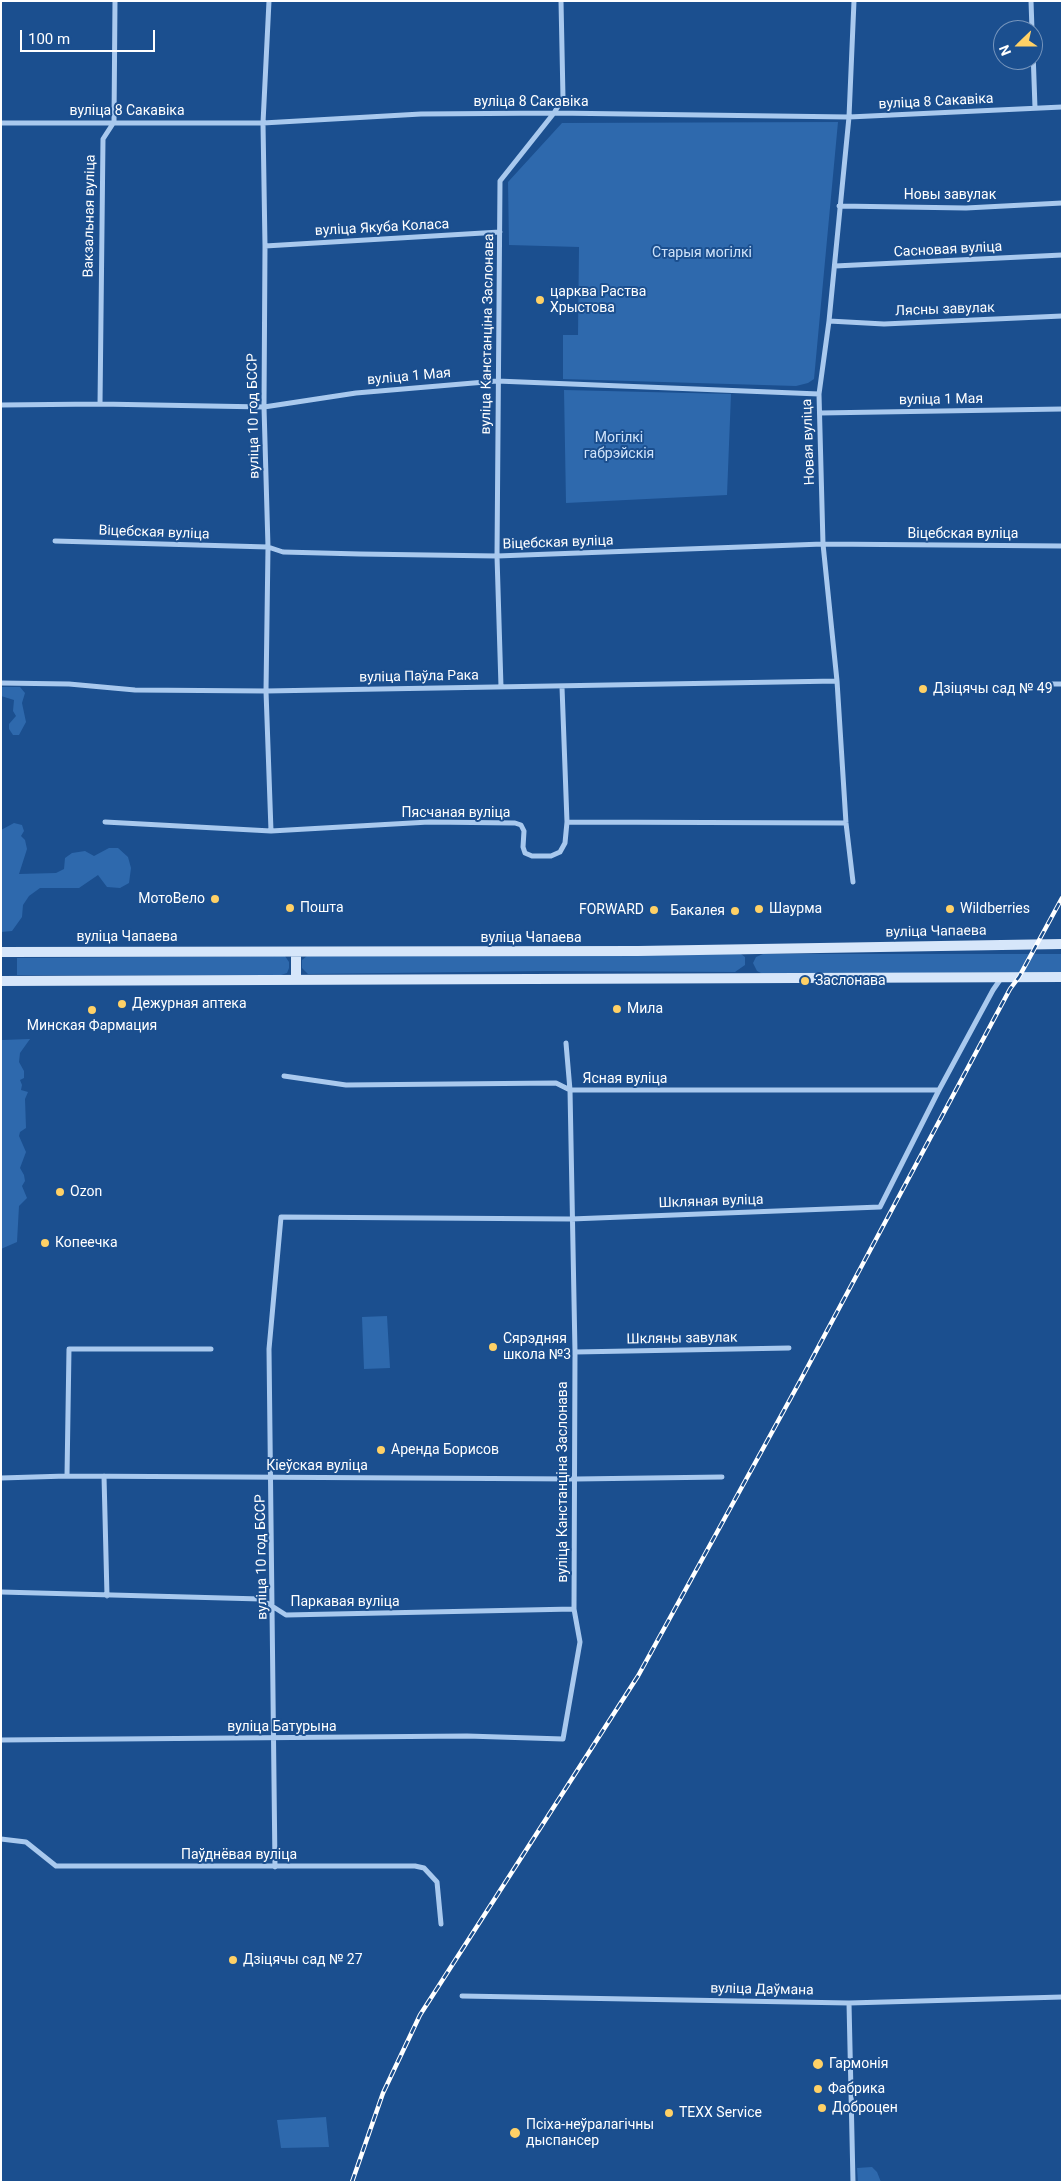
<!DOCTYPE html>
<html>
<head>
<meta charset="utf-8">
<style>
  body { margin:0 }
  #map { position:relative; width:1063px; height:2183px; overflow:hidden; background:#1b4f8f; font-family:Roboto,sans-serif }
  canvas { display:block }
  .frame { position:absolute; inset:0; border:2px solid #fff; pointer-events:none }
  .north { position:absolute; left:993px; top:20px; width:50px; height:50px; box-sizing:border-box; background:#1b4f8f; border:1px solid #7695bc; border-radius:50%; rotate:248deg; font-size:14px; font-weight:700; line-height:20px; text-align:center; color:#fff }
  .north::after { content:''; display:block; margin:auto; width:18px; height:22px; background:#ffd166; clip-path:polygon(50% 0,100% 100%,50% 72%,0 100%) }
  .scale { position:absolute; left:20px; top:30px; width:135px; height:22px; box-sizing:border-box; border:2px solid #fff; border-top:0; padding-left:6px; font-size:15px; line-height:18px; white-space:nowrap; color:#fff; -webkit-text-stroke:4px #1b4f8f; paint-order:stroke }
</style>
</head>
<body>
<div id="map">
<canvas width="1063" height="2183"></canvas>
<div class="frame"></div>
<div class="north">N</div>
<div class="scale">100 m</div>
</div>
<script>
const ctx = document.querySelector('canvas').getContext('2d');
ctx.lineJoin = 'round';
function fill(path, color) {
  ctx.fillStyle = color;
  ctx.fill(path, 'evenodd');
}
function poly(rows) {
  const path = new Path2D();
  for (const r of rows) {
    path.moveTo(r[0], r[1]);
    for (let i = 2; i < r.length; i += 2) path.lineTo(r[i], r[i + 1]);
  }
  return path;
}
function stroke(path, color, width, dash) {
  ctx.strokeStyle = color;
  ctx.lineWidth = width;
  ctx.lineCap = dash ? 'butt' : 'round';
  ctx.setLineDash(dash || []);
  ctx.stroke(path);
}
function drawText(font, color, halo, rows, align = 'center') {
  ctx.font = font + ' Roboto,sans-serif';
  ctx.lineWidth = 4;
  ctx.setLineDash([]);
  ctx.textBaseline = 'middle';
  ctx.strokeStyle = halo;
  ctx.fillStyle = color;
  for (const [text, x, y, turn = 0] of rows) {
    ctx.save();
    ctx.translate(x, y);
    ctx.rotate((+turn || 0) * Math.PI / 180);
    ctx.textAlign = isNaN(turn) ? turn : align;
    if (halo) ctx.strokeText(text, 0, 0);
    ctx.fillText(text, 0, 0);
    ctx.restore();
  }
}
const green = poly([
  [838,122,814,379,808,383,796,386,563,379,563,335,578,335,579,247,509,245,508,182,562,123],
  [564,390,731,394,727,495,566,503],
  [1,687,20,687,25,693,22,703,26,722,19,735,13,735,9,729,9,724,16,716,13,711,14,700,1,696],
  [14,823,22,825,24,831,21,836,25,840,27,849,19,874,56,873,64,869,65,858,72,853,85,851,94,856,109,848,118,848,128,857,131,868,129,883,120,888,107,887,98,875,79,888,40,888,29,896,23,905,22,917,12,931,1,932,1,830],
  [741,954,745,957,745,965,735,972,546,971,308,974,302,968,302,960,307,956],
  [763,954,1062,954,1062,972,763,974,757,971,753,963,756,957],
  [285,956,289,962,289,968,287,973,281,975,17,975,17,958],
  [1,1034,2,1040,30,1039,20,1053,19,1062,24,1071,24,1078,20,1080,22,1085,21,1090,28,1092,25,1099,26,1128,20,1132,19,1136,26,1152,20,1168,24,1175,25,1181,22,1186,27,1198,19,1206,17,1242,1,1249],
  [387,1316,390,1368,364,1369,362,1317],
  [326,2117,329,2147,281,2148,277,2120],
  [872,2167,877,2172,881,2182,858,2182,857,2168]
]);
const minor = poly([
  [269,1,263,123,265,246,264,407,268,547,266,691,271,831],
  [1031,1,1032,30],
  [1033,51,1035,108],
  [1,123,263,123,421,114,554,113,849,117,1062,107],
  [839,206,966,208,1062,203],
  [265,246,500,232],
  [835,266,1062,255],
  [829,321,884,324,1062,316],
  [100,404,103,139,114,122,115,1],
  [1,405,100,404,264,407,356,393,497,381,819,394],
  [820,413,1062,409],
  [55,541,268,547,283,552,360,554,497,556,823,544,1062,546],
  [1,683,69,684,135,690,266,691,837,681],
  [1050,684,1062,684],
  [501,687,497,556,500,181,554,113,563,98,561,1],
  [562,687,567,822],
  [105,822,271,831,429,822,515,823,521,825,524,831,523,847,525,853,532,856,551,856,560,852,565,843,567,822,846,823],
  [853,882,846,823,837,681,823,544,819,394,829,321,849,117,854,1],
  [284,1076,346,1085,556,1083,570,1090,939,1090],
  [575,1352,789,1348],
  [67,1476,69,1349,211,1349],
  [104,1476,107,1596],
  [1,1478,67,1476,576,1479,722,1477],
  [1,1592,261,1599,286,1615,574,1609],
  [1,1740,467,1736,563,1739,580,1642,574,1609,575,1352,570,1090,566,1043],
  [1,1839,26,1842,56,1866,415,1866,424,1868,437,1882,441,1924],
  [275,1867,269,1349,281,1217,571,1219,880,1207,939,1090,993,990,1002,977],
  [462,1996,849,2003,1062,1997],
  [849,2003,853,2182]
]);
const secondary = poly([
  [1,952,638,951,1062,944],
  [296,979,296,953],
  [1,981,1062,977]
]);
const rail = poly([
  [352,2182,383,2093,420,2015,638,1676,799,1383,1010,989,1019,977,1062,898]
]);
const markers = [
  [540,300,5,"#ffd166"],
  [923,689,5,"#ffd166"],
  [215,899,5,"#ffd166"],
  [290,908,5,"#ffd166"],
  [759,909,5,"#ffd166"],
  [950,909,5,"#ffd166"],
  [654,910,5,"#ffd166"],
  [735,911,5,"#ffd166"],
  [805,981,5,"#ffd166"],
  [122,1004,5,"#ffd166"],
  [617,1009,5,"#ffd166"],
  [92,1010,5,"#ffd166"],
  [60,1192,5,"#ffd166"],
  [45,1243,5,"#ffd166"],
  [493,1347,5,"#ffd166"],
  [381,1450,5,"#ffd166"],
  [233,1960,5,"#ffd166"],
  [818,2064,6,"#ffd166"],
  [818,2089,5,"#ffd166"],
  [822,2108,5,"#ffd166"],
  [669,2113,5,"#ffd166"],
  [515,2133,6,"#ffd166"]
];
const streetNames = [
  ["вуліца 8 Сакавіка",531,102],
  ["вуліца 8 Сакавіка",936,102,-3],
  ["вуліца 8 Сакавіка",127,111],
  ["Новы завулак",950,195],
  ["Вакзальная вуліца",90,216,-89],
  ["вуліца Якуба Коласа",382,228,-3],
  ["Сасновая вуліца",948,250,-3],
  ["Лясны завулак",945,310,-2],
  ["вуліца Канстанціна Заслонава",488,334,-89],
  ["вуліца 1 Мая",409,377,-5],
  ["вуліца 1 Мая",941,400,-1],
  ["вуліца 10 год БССР",254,416,-91],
  ["Новая вуліца",809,442,-92],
  ["Віцебская вуліца",154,533,2],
  ["Віцебская вуліца",963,534],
  ["Віцебская вуліца",558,543,-2],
  ["вуліца Паўла Рака",419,677,-1],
  ["Пясчаная вуліца",456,813],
  ["вуліца Чапаева",936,932,-1],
  ["вуліца Чапаева",127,937],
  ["вуліца Чапаева",531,938],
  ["Ясная вуліца",625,1079],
  ["Шкляная вуліца",711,1202,-2],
  ["Шкляны завулак",682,1339,-1],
  ["Кіеўская вуліца",317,1466],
  ["вуліца Канстанціна Заслонава",563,1482,-90],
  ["вуліца 10 год БССР",262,1557,-91],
  ["Паркавая вуліца",345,1602],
  ["вуліца Батурына",282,1727],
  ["Паўднёвая вуліца",239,1855],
  ["вуліца Даўмана",762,1990,1]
];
const parkNames = [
  ["Старыя могілкі",702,253],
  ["Могілкі",619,438],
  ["габрэйскія",619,454]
];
const poiNames = [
  ["царква Раства",550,292],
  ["Хрыстова",550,308],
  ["Дзіцячы сад № 49",933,689],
  ["МотоВело",205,899,"right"],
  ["Пошта",300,908],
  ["Шаурма",769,909],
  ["Wildberries",960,909],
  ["FORWARD",644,910,"right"],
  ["Бакалея",725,911,"right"],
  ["Заслонава",815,981],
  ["Дежурная аптека",132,1004],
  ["Мила",627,1009],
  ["Минская Фармация",92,1026,"center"],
  ["Ozon",70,1192],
  ["Копеечка",55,1243],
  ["Сярэдняя",503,1339],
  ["школа №3",503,1355],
  ["Аренда Борисов",391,1450],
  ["Дзіцячы сад № 27",243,1960],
  ["Гармонія",829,2064],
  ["Фабрика",828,2089],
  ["Доброцен",832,2108],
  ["TEXX Service",679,2113],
  ["Псіха-неўралагічны",526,2125],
  ["дыспансер",526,2141]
];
fill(green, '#2e69ad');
stroke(minor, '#a9c9ee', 5);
stroke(secondary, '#d6e6fa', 10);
stroke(rail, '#fff', 4.5);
stroke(rail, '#1b4f8f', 2.5, [8]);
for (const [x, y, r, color] of markers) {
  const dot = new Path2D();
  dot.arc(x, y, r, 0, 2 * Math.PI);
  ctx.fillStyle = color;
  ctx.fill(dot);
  stroke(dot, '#1b4f8f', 2);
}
drawText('14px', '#fff', '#1b4f8f', streetNames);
drawText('14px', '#cfe3fa', '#1b4f8f', parkNames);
drawText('14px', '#fff', '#1b4f8f', poiNames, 'left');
</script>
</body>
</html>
